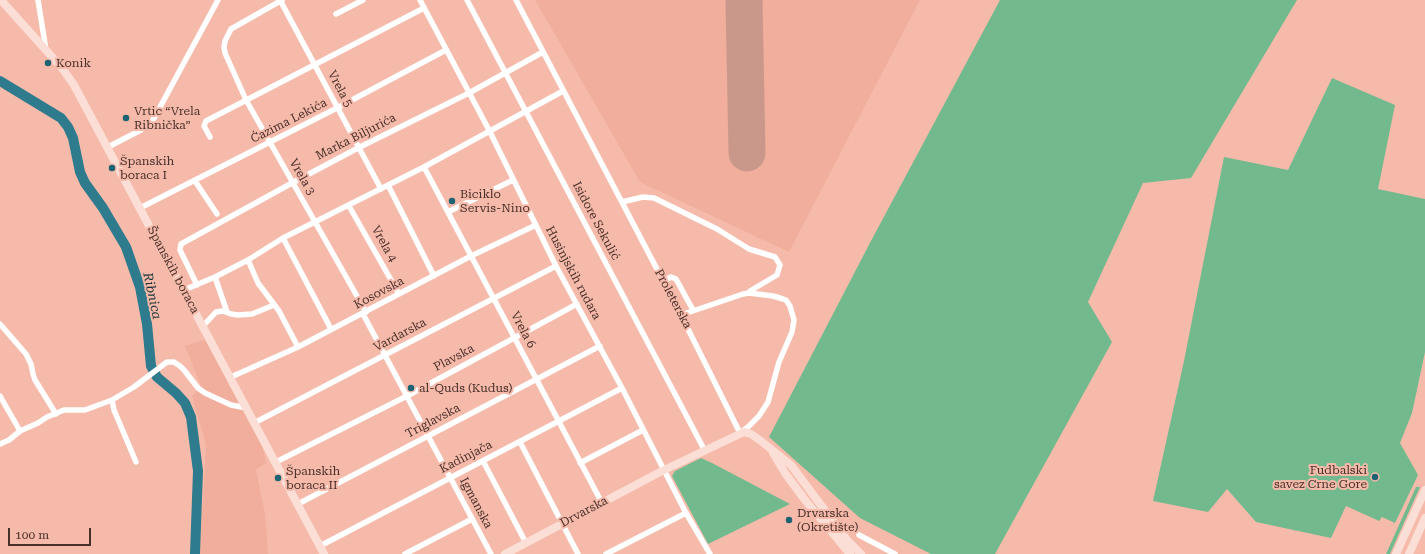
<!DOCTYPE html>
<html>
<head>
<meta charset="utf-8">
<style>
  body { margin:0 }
  #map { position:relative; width:1425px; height:554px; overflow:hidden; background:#f6baaa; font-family:"Roboto Serif",serif }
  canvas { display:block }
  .scale { position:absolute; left:8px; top:528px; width:83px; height:18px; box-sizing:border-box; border:2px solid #48302a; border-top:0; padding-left:5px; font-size:12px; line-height:14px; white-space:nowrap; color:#48302a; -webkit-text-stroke:3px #f6baaa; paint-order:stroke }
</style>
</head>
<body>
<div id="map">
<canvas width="1425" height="554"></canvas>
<div class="scale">100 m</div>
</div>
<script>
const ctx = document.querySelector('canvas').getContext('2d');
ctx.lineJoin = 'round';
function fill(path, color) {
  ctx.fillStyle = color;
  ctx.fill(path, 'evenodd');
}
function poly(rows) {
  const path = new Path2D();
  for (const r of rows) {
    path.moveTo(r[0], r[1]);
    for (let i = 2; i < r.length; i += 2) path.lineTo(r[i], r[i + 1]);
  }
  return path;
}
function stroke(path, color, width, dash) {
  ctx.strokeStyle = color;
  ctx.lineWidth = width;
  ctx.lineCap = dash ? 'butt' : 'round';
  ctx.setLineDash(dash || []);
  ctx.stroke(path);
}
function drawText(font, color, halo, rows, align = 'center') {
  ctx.font = font + ' "Roboto Serif",serif';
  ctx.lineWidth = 4;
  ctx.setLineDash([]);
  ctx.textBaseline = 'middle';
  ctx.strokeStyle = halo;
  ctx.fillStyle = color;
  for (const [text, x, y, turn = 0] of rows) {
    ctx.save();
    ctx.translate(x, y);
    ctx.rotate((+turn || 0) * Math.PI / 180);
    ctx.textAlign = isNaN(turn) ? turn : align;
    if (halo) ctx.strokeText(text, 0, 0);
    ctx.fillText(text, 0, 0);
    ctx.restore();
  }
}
const built = poly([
  [535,0,920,0,789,252,640,182],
  [207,339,262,444,266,463,256,470,265,514,268,554,200,554,206,445,192,396,201,386,185,346]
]);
const green = poly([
  [1000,0,1297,0,1191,178,1143,183,1088,302,1112,342,995,554,931,554,860,518,769,437,872,239],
  [1332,78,1395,105,1378,189,1425,199,1425,352,1412,413,1400,443,1418,475,1395,523,1382,517,1379,521,1346,506,1331,538,1256,522,1227,489,1208,512,1153,501,1184,361,1224,157,1288,170],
  [701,458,712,463,790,504,708,544,672,476,675,471],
  [1416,487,1420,487,1390,554,1386,554]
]);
const river = poly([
  [0,81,61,118,68,127,73,138,80,172,85,183,103,208,126,247,140,287,147,324,151,366,157,377,176,393,185,403,191,417,198,471,195,554]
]);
const runway = poly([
  [744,0,747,153]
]);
const street = poly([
  [38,0,46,50],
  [280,0,381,189],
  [282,0,231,29,225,41,224,47,225,53,246,100,366,312],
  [420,0,490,132,556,266,622,388,686,513,710,554],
  [467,0,705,451],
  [516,0,681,315,740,433,748,427,759,416,768,402,779,362,792,332,794,320,790,306,786,300,783,299,773,296,749,293,743,294,681,315],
  [336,14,363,0],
  [210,137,204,126,206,121,424,8],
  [108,147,141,130,153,120,218,0],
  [424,167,602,503],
  [195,181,217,214],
  [388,185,434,276],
  [622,202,643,197,654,198,717,229,749,249,775,257,780,265,777,275,750,291,749,293],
  [349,206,399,294],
  [140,208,337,108,446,50],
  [448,212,513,180],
  [283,238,331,329],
  [248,260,258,283,279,311,298,347],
  [215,277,227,312],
  [664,281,671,277,676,279,693,310],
  [197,285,180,250,181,244,292,183,358,148,469,93,543,52],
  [184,290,215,277,248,260,283,238,424,167,563,91],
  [363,314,491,554],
  [0,324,26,354,31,364,33,374,35,380,56,414],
  [203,326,216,312,223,311,231,314,238,315,252,314,274,305],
  [231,377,298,347,471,256,536,225],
  [0,396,20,431],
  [112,400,114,410,136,462],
  [254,423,556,266],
  [520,442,578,554],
  [0,444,9,440,20,431,38,423,47,417,64,410,85,410,112,400,134,387,167,362,174,362,180,366,184,370,198,388,205,393,231,405,247,408],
  [483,461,526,543],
  [276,462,407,396,577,304],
  [580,463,643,430],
  [298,504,600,346],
  [859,535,895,554],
  [320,546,622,388],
  [405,554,472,519],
  [606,554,686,513]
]);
const secondary = poly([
  [1,0,62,68,74,85,324,554],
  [773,453,785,473,805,500,850,554],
  [505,554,664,470,744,432,751,434,761,441,791,465,847,540,861,554],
  [1396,554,1425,490],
  [1409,554,1425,518]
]);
const markers = [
  [48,63,4,"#1d6373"],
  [126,118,4,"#1d6373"],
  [112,168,4,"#1d6373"],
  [452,201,4,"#1d6373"],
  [411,388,4,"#1d6373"],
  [1375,477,4,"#1d6373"],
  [278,478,4,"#1d6373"],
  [789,520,4,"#1d6373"]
];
const poiNames = [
  ["Konik",56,63],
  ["Vrtic “Vrela",134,111],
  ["Ribnička”",134,125],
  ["Španskih",120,161],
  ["boraca I",120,175],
  ["Biciklo",460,194],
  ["Servis-Nino",460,208],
  ["al-Quds (Kudus)",419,388],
  ["Fudbalski",1367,470,"right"],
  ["savez Crne Gore",1367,484,"right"],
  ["Španskih",286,471],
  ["boraca II",286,485],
  ["Drvarska",797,513],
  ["(Okretište)",797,527]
];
const streetNames = [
  ["Vrela 5",340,89,62],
  ["Ćazima Lekića",289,121,-27],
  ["Marka Biljurića",356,137,-27],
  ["Vrela 3",302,177,60],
  ["Isidore Sekulić",596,221,62],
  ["Vrela 4",384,244,61],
  ["Španskih boraca",173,270,62],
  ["Husinjskih rudara",573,273,62],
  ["Kosovska",379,293,-28],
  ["Proleterska",673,299,62],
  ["Vrela 6",523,330,62],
  ["Vardarska",400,335,-28],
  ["Plavska",454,358,-28],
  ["Triglavska",433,421,-28],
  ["Kadinjača",466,457,-27],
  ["Igmanska",476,503,62],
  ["Drvarska",584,512,-28]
];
const waterNames = [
  ["Ribnica",152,296,78]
];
fill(built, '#f1ae9c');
fill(green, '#72ba8e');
stroke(river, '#2d7b8d', 10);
stroke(runway, '#ca988a', 37);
stroke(street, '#fff', 5.5);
stroke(secondary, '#fbded6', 8);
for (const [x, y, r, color] of markers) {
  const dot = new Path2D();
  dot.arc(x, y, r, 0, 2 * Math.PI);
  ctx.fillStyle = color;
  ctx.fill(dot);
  stroke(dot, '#f6baaa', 1.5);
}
drawText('12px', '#48302a', '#f6baaa', poiNames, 'left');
drawText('12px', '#48302a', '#f6baaa', streetNames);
drawText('italic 13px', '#193238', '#f6baaa', waterNames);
</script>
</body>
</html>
